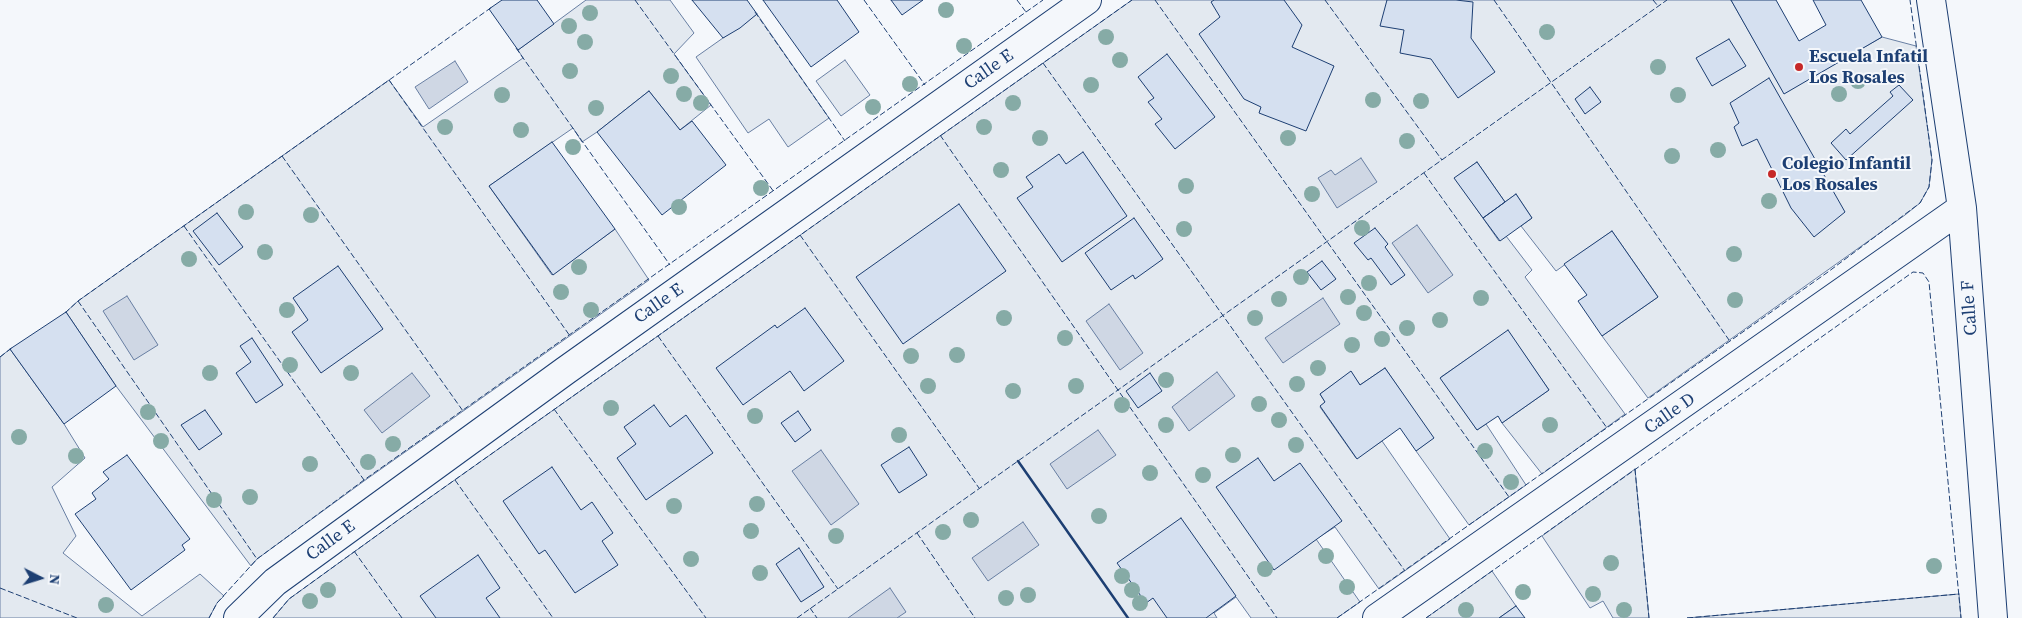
<!DOCTYPE html>
<html>
<head>
<meta charset="utf-8">
<style>
  body { margin:0 }
  #map { position:relative; width:2022px; height:618px; overflow:hidden; background:#f4f7fb; font-family:"Source Serif 4",serif }
  canvas { display:block }
  .north { position:absolute; left:15px; top:553px; width:50px; height:50px; -webkit-text-stroke:4px #f4f7fb; paint-order:stroke; rotate:95deg; font-size:14px; font-weight:700; line-height:20px; text-align:center; color:#1d3f73 }
  .north::after { content:''; display:block; margin:auto; width:18px; height:22px; background:#1d3f73; clip-path:polygon(50% 0,100% 100%,50% 72%,0 100%) }
</style>
</head>
<body>
<div id="map">
<canvas width="2022" height="618"></canvas>
<div class="north">N</div>
</div>
<script>
const ctx = document.querySelector('canvas').getContext('2d');
ctx.lineJoin = 'round';
function fill(path, color) {
  ctx.fillStyle = color;
  ctx.fill(path, 'evenodd');
}
function poly(rows) {
  const path = new Path2D();
  for (const r of rows) {
    path.moveTo(r[0], r[1]);
    for (let i = 2; i < r.length; i += 2) path.lineTo(r[i], r[i + 1]);
  }
  return path;
}
function stroke(path, color, width, dash) {
  ctx.strokeStyle = color;
  ctx.lineWidth = width;
  ctx.lineCap = dash ? 'butt' : 'round';
  ctx.setLineDash(dash || []);
  ctx.stroke(path);
}
function drawText(font, color, halo, rows, align = 'center') {
  ctx.font = font + ' "Source Serif 4",serif';
  ctx.lineWidth = 4;
  ctx.setLineDash([]);
  ctx.textBaseline = 'middle';
  ctx.strokeStyle = halo;
  ctx.fillStyle = color;
  for (const [text, x, y, turn = 0] of rows) {
    ctx.save();
    ctx.translate(x, y);
    ctx.rotate((+turn || 0) * Math.PI / 180);
    ctx.textAlign = isNaN(turn) ? turn : align;
    if (halo) ctx.strokeText(text, 0, 0);
    ctx.fillText(text, 0, 0);
    ctx.restore();
  }
}
const green = poly([
  [586,0,670,0,694,33,674,54,711,105,680,130,649,91,597,132,582,142,573,128,489,186,552,275,615,229,649,280,364,481,257,559,251,566,116,386,66,312,78,301,389,80,423,127,523,58,518,50,586,0],
  [1132,0,1731,0,1784,93,1882,37,1916,46,1932,160,1929,187,1920,203,1905,215,1648,398,1602,336,1658,297,1612,231,1556,271,1521,226,1532,218,1516,194,1505,202,1477,162,1455,178,1499,241,1506,236,1532,270,1525,277,1625,414,1542,474,1502,423,1549,390,1508,331,1441,377,1477,430,1486,424,1526,485,1469,525,1416,451,1433,438,1385,368,1360,385,1351,372,1320,394,1325,402,1320,407,1356,458,1382,441,1450,539,1379,589,1335,527,1316,539,1360,602,1337,618,1251,618,1236,597,1214,613,1217,618,273,618,289,599,401,518,1132,0],
  [757,14,829,118,788,147,769,119,748,133,696,57,757,14],
  [845,60,870,95,841,116,816,81,845,60],
  [10,349,64,424,85,458,52,487,76,536,63,553,142,616,200,574,224,596,217,603,209,618,0,618,0,357,10,349],
  [1635,469,1649,618,1613,618,1603,601,1590,608,1542,536,1635,469],
  [1492,571,1516,606,1499,618,1426,618,1492,571],
  [1959,594,1961,618,1687,618,1959,594]
]);
const water = poly([
  [455,61,468,82,429,109,415,87,455,61],
  [1361,158,1377,182,1337,208,1318,178,1331,170,1335,175,1361,158],
  [1417,225,1453,275,1428,293,1392,243,1417,225],
  [127,296,158,345,134,360,103,311,127,296],
  [1323,298,1340,324,1283,363,1265,338,1323,298],
  [1109,304,1143,353,1120,370,1086,321,1109,304],
  [1217,372,1235,396,1189,431,1172,407,1217,372],
  [412,373,430,396,382,433,364,410,412,373],
  [1098,430,1116,455,1067,489,1050,464,1098,430],
  [821,450,859,504,831,525,792,471,821,450],
  [1023,522,1039,545,988,581,972,558,1023,522],
  [890,588,906,612,897,618,848,618,890,588]
]);
const building = poly([
  [502,0,537,0,554,24,518,50,489,9,502,0],
  [692,0,747,0,757,14,740,28,723,38,692,0],
  [763,0,837,0,859,32,811,67,763,0],
  [891,0,923,0,902,15,891,0],
  [1214,0,1284,0,1302,25,1292,47,1334,66,1306,131,1259,113,1261,107,1244,99,1199,34,1220,17,1211,2,1214,0],
  [1387,0,1456,0,1473,2,1471,38,1495,72,1458,98,1431,59,1400,53,1404,30,1380,26,1387,0],
  [1731,0,1776,0,1799,41,1826,25,1813,0,1861,0,1882,37,1784,94,1731,0],
  [1729,39,1746,66,1712,86,1696,58,1729,39],
  [1167,54,1215,117,1175,149,1155,124,1162,119,1148,102,1154,98,1138,77,1167,54],
  [1769,78,1845,212,1814,237,1791,208,1757,139,1742,146,1734,127,1739,123,1730,103,1769,78],
  [1899,85,1913,100,1846,160,1831,143,1846,129,1850,134,1893,96,1890,92,1899,85],
  [1590,87,1601,102,1585,114,1575,99,1590,87],
  [649,91,680,130,692,121,726,165,662,215,597,132,649,91],
  [552,142,615,229,553,275,489,186,552,142],
  [1083,152,1127,216,1062,262,1017,198,1033,187,1026,177,1042,166,1059,154,1066,164,1083,152],
  [1477,162,1505,202,1483,218,1454,178,1477,162],
  [1516,194,1532,218,1500,241,1483,218,1516,194],
  [959,204,1006,271,903,344,856,277,959,204],
  [217,213,243,247,219,265,193,231,217,213],
  [1134,218,1163,259,1135,279,1133,275,1111,290,1085,253,1134,218],
  [1375,228,1388,244,1385,247,1405,275,1391,285,1371,258,1368,260,1354,243,1375,228],
  [1612,231,1658,297,1602,336,1578,301,1587,295,1564,264,1612,231],
  [1322,261,1336,279,1321,290,1307,272,1322,261],
  [338,266,383,329,321,373,292,332,308,320,293,298,338,266],
  [805,308,844,361,804,391,790,371,743,405,716,368,775,325,777,328,805,308],
  [66,312,116,386,64,424,10,349,66,312],
  [1508,330,1549,390,1502,423,1498,416,1477,430,1440,378,1508,330],
  [252,338,283,385,256,403,236,373,251,362,240,346,252,338],
  [1385,368,1434,438,1416,451,1400,428,1357,459,1320,406,1325,402,1320,394,1351,371,1360,385,1385,368],
  [1150,373,1162,391,1138,408,1126,391,1150,373],
  [654,405,670,427,686,415,713,453,646,500,617,458,636,444,624,427,654,405],
  [205,410,222,434,199,450,181,425,205,410],
  [798,411,811,430,795,442,781,423,798,411],
  [909,447,927,475,899,493,881,465,909,447],
  [127,455,190,539,182,545,185,550,131,590,75,514,96,499,92,493,109,479,103,472,127,455],
  [1258,458,1274,481,1300,463,1342,521,1274,570,1216,487,1258,458],
  [552,467,581,510,592,502,613,533,602,541,618,565,575,593,545,550,539,554,503,501,552,467],
  [1181,518,1236,596,1206,618,1167,618,1153,598,1146,603,1117,563,1181,518],
  [799,548,824,587,801,602,776,564,799,548],
  [478,555,500,588,486,598,500,618,436,618,420,596,478,555],
  [1516,606,1525,618,1499,618,1516,606]
]);
const minor = poly([
  [1931,0,1962,208,1993,618],
  [238,618,275,582,565,371,1087,0],
  [1377,618,1962,208]
]);
const fence = poly([
  [635,0,774,192],
  [864,0,925,85],
  [1017,0,1026,12],
  [1155,0,1509,497],
  [1325,0,1442,160],
  [1494,0,1729,340],
  [1653,0,1658,6],
  [755,12,845,141],
  [516,48,670,265],
  [1043,63,1405,571],
  [389,80,570,336],
  [940,135,1277,618],
  [282,156,463,411],
  [1424,173,1607,428],
  [184,226,364,480],
  [800,235,979,488],
  [78,301,257,559],
  [65,313,78,301,492,7],
  [658,336,838,589],
  [0,357,13,347],
  [554,409,706,618],
  [1635,469,1649,618],
  [455,480,553,618],
  [917,533,975,618],
  [354,551,402,618],
  [0,588,77,618],
  [810,608,817,618],
  [209,618,217,603,257,559,306,523,364,480,1043,0],
  [273,618,289,599,401,518,1132,0],
  [797,618,1667,0],
  [1337,618,1828,272,1920,203,1929,187,1932,160,1910,0],
  [1426,618,1913,272,1923,273,1929,282,1961,618],
  [1687,618,1959,594]
]);
const wall = poly([
  [1018,461,1128,618]
]);
const trees = [
  [946,10],
  [590,13],
  [569,26],
  [1547,32],
  [1106,37],
  [585,42],
  [964,46],
  [1120,60],
  [1658,67],
  [570,71],
  [671,76],
  [1858,81],
  [910,84],
  [1091,85],
  [684,94],
  [1839,94],
  [502,95],
  [1678,95],
  [1373,100],
  [1421,101],
  [701,103],
  [1013,103],
  [873,107],
  [596,108],
  [445,127],
  [984,127],
  [521,130],
  [1040,138],
  [1288,138],
  [1407,141],
  [573,147],
  [1718,150],
  [1672,156],
  [1001,170],
  [1186,186],
  [761,188],
  [1312,194],
  [1769,201],
  [679,207],
  [246,212],
  [311,215],
  [1362,228],
  [1184,229],
  [265,252],
  [1734,254],
  [189,259],
  [579,267],
  [1301,277],
  [1369,283],
  [561,292],
  [1348,297],
  [1481,298],
  [1279,299],
  [1735,300],
  [287,310],
  [591,310],
  [1364,313],
  [1004,318],
  [1255,318],
  [1440,320],
  [1407,328],
  [1065,338],
  [1382,339],
  [1352,345],
  [957,355],
  [911,356],
  [290,365],
  [1318,368],
  [210,373],
  [351,373],
  [1166,380],
  [1297,384],
  [928,386],
  [1076,386],
  [1013,391],
  [1259,404],
  [1122,405],
  [611,408],
  [148,412],
  [755,416],
  [1279,420],
  [1166,425],
  [1550,425],
  [899,435],
  [19,437],
  [161,441],
  [393,444],
  [1296,445],
  [1485,451],
  [1233,455],
  [76,456],
  [368,462],
  [310,464],
  [1150,473],
  [1203,475],
  [1511,482],
  [250,497],
  [214,500],
  [757,504],
  [674,506],
  [1099,516],
  [971,520],
  [751,531],
  [943,532],
  [836,536],
  [1326,556],
  [691,559],
  [1611,563],
  [1934,566],
  [1265,569],
  [760,573],
  [1122,576],
  [1347,587],
  [328,590],
  [1132,590],
  [1523,592],
  [1593,594],
  [1028,595],
  [1006,598],
  [310,601],
  [1140,603],
  [106,605],
  [1466,610],
  [1624,610]
];
const markers = [
  [1799,67,5,"#c62828"],
  [1772,174,5,"#c62828"]
];
const poiNames = [
  ["Escuela Infatil",1809,57],
  ["Los Rosales",1809,78],
  ["Colegio Infantil",1782,164],
  ["Los Rosales",1782,185]
];
const streetNames = [
  ["Calle E",989,70,-35],
  ["Calle E",659,304,-35],
  ["Calle F",1970,308,-94],
  ["Calle D",1670,414,-35],
  ["Calle E",331,541,-36]
];
fill(green, '#e3e9f0');
stroke(green, '#687fa3', 1);
fill(water, '#cfd7e4');
stroke(water, '#687fa3', 1);
fill(building, '#d5e0f0');
stroke(building, '#1d3f73', 1);
stroke(minor, '#1d3f73', 30);
stroke(minor, '#f4f7fb', 28);
stroke(fence, '#1d3f73', 1, [6, 2.5]);
stroke(wall, '#1d3f73', 2.5);
ctx.fillStyle = '#86aba6';
for (const [x, y] of trees) {
  ctx.beginPath();
  ctx.arc(x, y, 8, 0, 2 * Math.PI);
  ctx.fill();
}
for (const [x, y, r, color] of markers) {
  const dot = new Path2D();
  dot.arc(x, y, r, 0, 2 * Math.PI);
  ctx.fillStyle = color;
  ctx.fill(dot);
  stroke(dot, '#f4f7fb', 2);
}
drawText('bold 18px', '#1d3f73', '#f4f7fb', poiNames, 'left');
drawText('18px', '#1d3f73', '#f4f7fb', streetNames);
</script>
</body>
</html>
